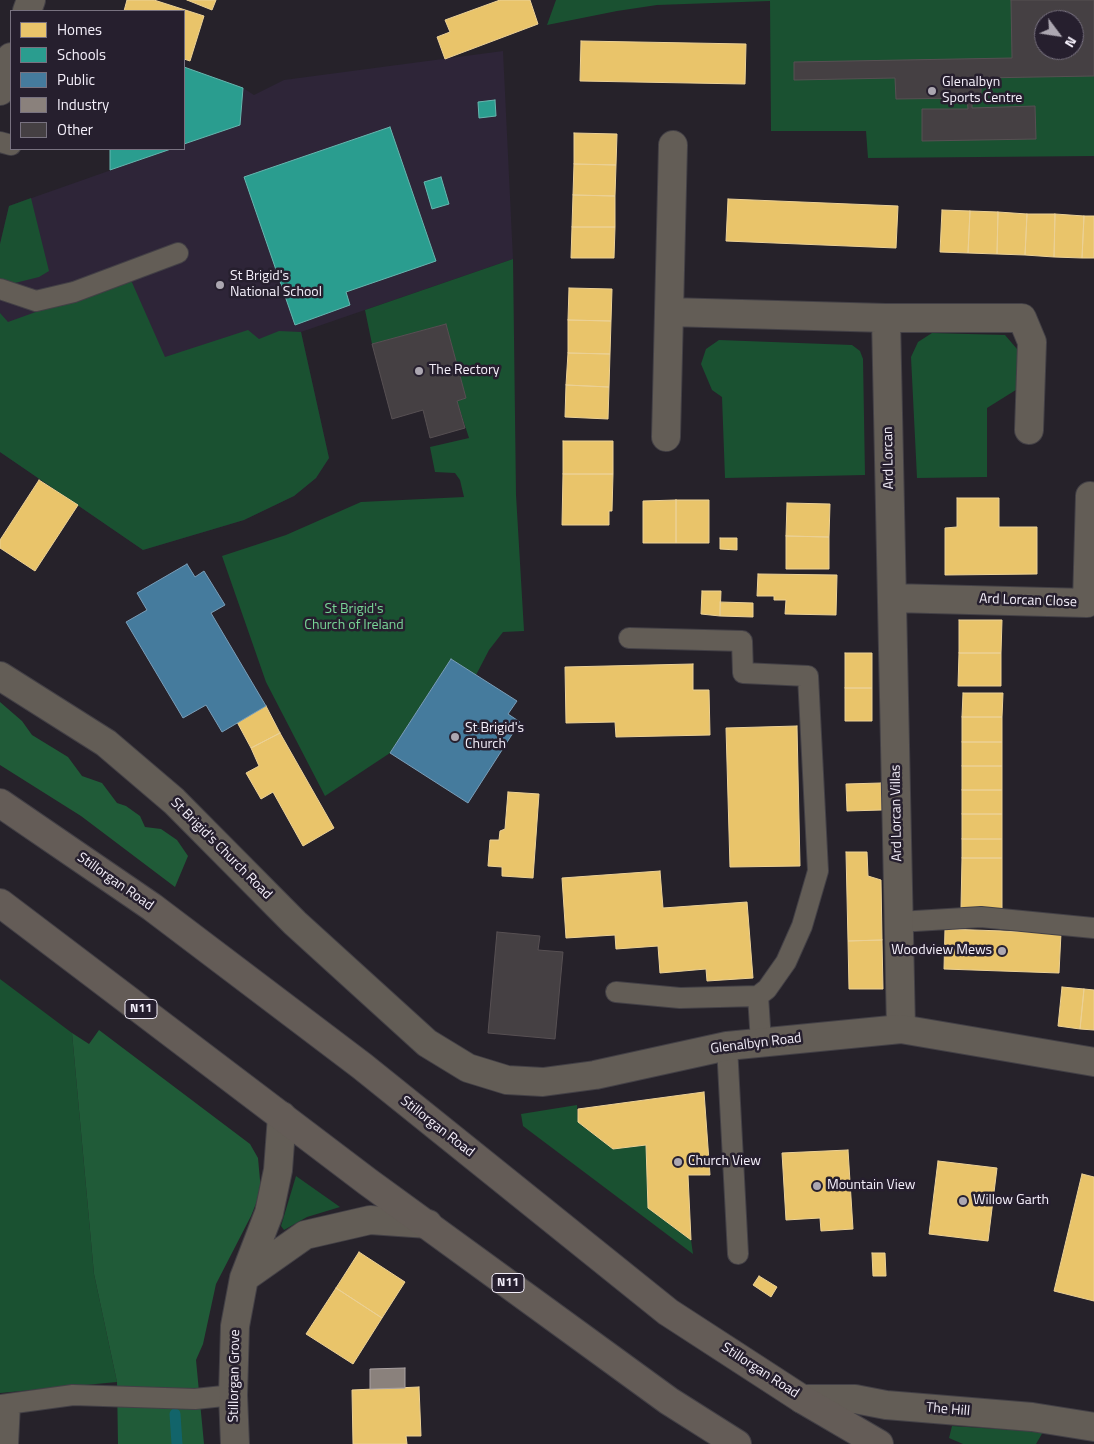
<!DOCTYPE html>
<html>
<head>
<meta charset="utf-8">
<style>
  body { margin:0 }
  #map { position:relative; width:1094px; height:1444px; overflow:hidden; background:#26222a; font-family:"Titillium Web",sans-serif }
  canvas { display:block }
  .legend { position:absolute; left:10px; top:10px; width:175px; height:140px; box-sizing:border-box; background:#261f2e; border:1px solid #787280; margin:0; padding:6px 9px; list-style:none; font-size:15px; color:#f4effa }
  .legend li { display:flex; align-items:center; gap:10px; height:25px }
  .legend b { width:25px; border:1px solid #787280 }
  .north { position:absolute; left:1034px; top:10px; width:50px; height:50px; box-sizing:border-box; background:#261f2e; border:1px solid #787280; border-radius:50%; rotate:121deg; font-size:14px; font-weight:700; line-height:20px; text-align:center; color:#f4effa }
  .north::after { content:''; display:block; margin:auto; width:18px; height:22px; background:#aca7b1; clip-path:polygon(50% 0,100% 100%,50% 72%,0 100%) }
</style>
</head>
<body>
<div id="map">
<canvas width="1094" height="1444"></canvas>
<ul class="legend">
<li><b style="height:14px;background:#e9c46a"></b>Homes</li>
<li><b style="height:14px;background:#2a9d8f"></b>Schools</li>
<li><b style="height:14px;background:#457b9d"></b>Public</li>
<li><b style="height:14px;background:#8a817c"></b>Industry</li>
<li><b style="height:14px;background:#454043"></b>Other</li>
</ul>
<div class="north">N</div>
</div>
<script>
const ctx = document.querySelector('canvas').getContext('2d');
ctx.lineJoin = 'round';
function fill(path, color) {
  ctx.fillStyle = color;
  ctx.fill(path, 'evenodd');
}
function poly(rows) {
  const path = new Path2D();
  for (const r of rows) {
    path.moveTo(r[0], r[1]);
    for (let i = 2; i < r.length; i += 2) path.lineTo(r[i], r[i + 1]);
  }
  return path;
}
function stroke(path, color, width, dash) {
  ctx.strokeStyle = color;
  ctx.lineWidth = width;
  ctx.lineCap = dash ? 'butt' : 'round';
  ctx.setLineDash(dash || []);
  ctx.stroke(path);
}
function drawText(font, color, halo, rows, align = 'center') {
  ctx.font = font + ' "Titillium Web",sans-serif';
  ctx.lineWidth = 5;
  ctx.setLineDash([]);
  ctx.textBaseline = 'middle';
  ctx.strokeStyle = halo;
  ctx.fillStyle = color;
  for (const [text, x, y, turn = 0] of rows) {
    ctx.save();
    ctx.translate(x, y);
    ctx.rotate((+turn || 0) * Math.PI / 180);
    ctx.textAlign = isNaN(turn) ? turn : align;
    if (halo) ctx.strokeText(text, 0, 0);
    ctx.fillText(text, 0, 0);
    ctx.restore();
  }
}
const built = poly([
  [503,51,513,259,301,332,329,458,316,478,294,496,244,520,143,550,0,452,0,244,9,206,171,149,184,149,184,144,240,125,243,88,254,95,284,80]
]);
const green = poly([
  [556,0,1094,0,1094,156,868,158,866,131,771,131,770,1,657,5,617,11,547,25],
  [1044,20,1074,20,1074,50,1044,50],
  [31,198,49,271,39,277,11,284,0,282,0,244,9,206],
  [513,259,516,495,524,631,503,632,489,650,476,675,451,659,390,753,325,796,266,682,222,556,286,535,361,502,464,497,460,480,455,473,435,472,430,447,469,438,457,401,466,398,446,324,372,344,365,310],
  [130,278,165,357,248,330,259,339,279,331,301,332,329,458,316,478,294,496,244,520,143,550,0,452,0,313,8,322],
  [932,333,1005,335,1017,349,1019,388,987,408,987,477,917,478,911,357,918,342],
  [719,340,852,345,860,351,863,359,865,475,725,478,722,397,712,390,701,364,706,349],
  [0,979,72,1033,94,1274,117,1382,0,1393],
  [577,1105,578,1122,613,1149,646,1145,648,1208,691,1240,693,1254,523,1126,521,1114],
  [296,1176,340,1207,307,1217,284,1230,281,1226],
  [952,1426,1043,1432,1036,1444,963,1444,949,1438]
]);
const forest = poly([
  [0,702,22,721,32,735,68,757,82,776,102,783,117,803,126,806,140,816,145,827,161,829,177,840,188,856,175,887,81,816,0,765],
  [99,1030,250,1144,258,1158,261,1191,251,1216,216,1284,203,1344,196,1360,204,1444,118,1444,117,1382,94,1274,72,1033,89,1044]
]);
const homes = poly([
  [127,0,154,0,204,16,190,61,184,59,184,11,124,11,127,0],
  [187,0,216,0,212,10,187,0],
  [500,0,530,0,538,24,445,59,437,37,450,32,445,20,500,0],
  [581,41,746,44,745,84,580,81,581,41],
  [574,133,617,134,616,165,574,164,574,133],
  [574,164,616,165,615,196,573,195,574,164],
  [573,195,615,196,615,227,572,227,573,195],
  [728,199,898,206,896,248,726,241,728,199],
  [942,210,970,211,968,253,940,252,942,210],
  [970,211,998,212,997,254,968,253,970,211],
  [998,212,1027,214,1025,255,997,254,998,212],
  [1027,214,1055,214,1054,257,1025,255,1027,214],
  [1055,214,1084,216,1082,258,1054,257,1055,214],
  [1084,216,1094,216,1094,258,1082,258,1084,216],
  [572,227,615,227,614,258,571,258,572,227],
  [569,288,612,289,611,321,568,320,569,288],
  [568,320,611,321,610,354,568,353,568,320],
  [568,353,610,354,609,387,566,385,568,353],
  [566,385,609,387,608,419,565,417,566,385],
  [563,441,613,441,613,474,563,474,563,441],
  [563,474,613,474,612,511,609,511,609,525,562,525,563,474],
  [39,480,78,505,35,571,0,548,0,540,39,480],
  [957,498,999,498,999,527,1037,527,1037,574,945,575,945,528,957,527,957,498],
  [676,500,709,500,709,543,676,543,676,500],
  [676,500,676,543,643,543,643,501,676,500],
  [787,503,830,504,829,537,786,536,787,503],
  [786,536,829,537,829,569,786,569,786,536],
  [720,538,737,538,737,550,720,549,720,538],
  [758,574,837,575,836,615,785,614,786,600,774,600,774,596,757,596,758,574],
  [702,591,721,591,720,616,701,614,702,591],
  [720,602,753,603,753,617,720,616,720,602],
  [959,620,1002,620,1001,653,959,653,959,620],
  [845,653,872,653,872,688,845,688,845,653],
  [959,653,1001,653,1001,686,958,686,959,653],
  [693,664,693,690,709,690,710,735,616,737,615,722,566,723,565,667,693,664],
  [845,688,872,688,872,721,845,721,845,688],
  [963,693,1003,693,1002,717,962,717,963,693],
  [266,706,280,733,251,748,237,722,266,706],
  [962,717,1002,717,1002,742,962,742,962,717],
  [797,726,800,866,730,867,726,728,797,726],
  [280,733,334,828,303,846,273,792,261,799,246,773,259,766,251,748,280,733],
  [962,742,1002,742,1002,766,962,766,962,742],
  [962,766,1002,766,1002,790,962,790,962,766],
  [881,783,882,810,847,811,846,784,881,783],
  [962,790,1002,790,1002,814,962,814,962,790],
  [508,792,539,794,533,878,502,876,502,867,488,866,490,840,499,840,500,831,505,829,508,792],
  [962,814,1002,814,1002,839,962,839,962,814],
  [962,839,1002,839,1002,858,962,858,962,839],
  [846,852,867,852,868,876,881,880,882,940,848,941,846,852],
  [962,858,1002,858,1002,909,961,908,962,858],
  [660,871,663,908,747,902,753,978,707,981,706,969,660,973,658,946,616,949,615,935,566,938,562,878,660,871],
  [945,929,1061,933,1059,973,944,969,945,929],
  [882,940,883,989,849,989,848,941,882,940],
  [1062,987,1084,989,1080,1029,1058,1026,1062,987],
  [1084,989,1094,990,1094,1030,1080,1029,1084,989],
  [704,1092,710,1175,688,1175,691,1240,648,1208,646,1145,613,1149,578,1122,578,1109,704,1092],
  [848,1150,853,1229,821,1231,820,1218,786,1220,782,1153,848,1150],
  [938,1161,997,1168,988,1241,929,1234,938,1161],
  [1082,1174,1094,1177,1094,1301,1054,1291,1082,1174],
  [359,1252,405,1282,382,1318,336,1288,359,1252],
  [872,1253,885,1253,886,1276,873,1276,872,1253],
  [759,1276,777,1287,771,1297,753,1285,759,1276],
  [336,1288,382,1318,353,1364,306,1334,336,1288],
  [419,1387,421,1436,406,1436,407,1444,353,1444,352,1390,419,1387]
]);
const schools = poly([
  [184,67,243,88,240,125,184,144,184,67],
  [495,100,496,116,479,118,478,102,495,100],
  [390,127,436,261,346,292,350,305,295,325,244,177,390,127],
  [110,149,171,149,110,170,110,149],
  [441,177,449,204,432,209,424,182,441,177]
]);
const public = poly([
  [187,564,195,577,204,571,225,605,211,613,266,706,222,732,206,705,183,718,126,622,147,610,137,593,187,564],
  [451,659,517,701,508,714,520,722,468,803,390,753,451,659]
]);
const industry = poly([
  [405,1368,405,1388,370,1389,370,1369,405,1368]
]);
const stream = poly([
  [175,1414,177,1444]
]);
const building = poly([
  [1011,0,1094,0,1094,76,981,78,981,98,972,98,972,108,1035,106,1036,139,922,141,922,109,968,109,967,98,896,99,895,78,794,80,794,62,1012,58,1011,0],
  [1044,20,1074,20,1074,50,1044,50,1044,20],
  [446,324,466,398,457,401,465,428,430,438,423,410,392,419,372,344,446,324],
  [497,932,540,936,538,950,563,952,555,1039,488,1033,497,932]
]);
const service = poly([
  [0,142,11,145],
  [0,289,36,301,74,292,178,253],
  [899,922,981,917,1094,928],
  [616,992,680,998,758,996,767,989,786,962,802,926,818,871,808,676,743,673,742,641,629,638],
  [758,996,761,1042],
  [727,1046,738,1254],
  [0,1405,73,1395,195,1399,233,1395],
  [8,1444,10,1404]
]);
const minor = poly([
  [27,11,31,0],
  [0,91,11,57],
  [669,312,886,318,1022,318,1032,342,1029,430],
  [886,318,901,1029],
  [666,437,673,145],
  [892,598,1087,603,1090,496],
  [244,1278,305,1235,370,1220,428,1224],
  [235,1444,233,1395,235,1326,244,1278,269,1213,278,1170,282,1116]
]);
const tertiary = poly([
  [0,676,106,743,174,801,295,923,427,1043,468,1068,507,1080,543,1082,595,1075,727,1046,901,1029,1094,1062],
  [802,1399,855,1399,886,1405,1032,1417,1094,1427]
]);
const trunk = poly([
  [0,803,152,907,362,1066,668,1312,802,1399,879,1444],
  [0,903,368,1182,669,1401,737,1444]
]);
const markers = [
  [932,91,5,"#aca7b1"],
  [220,285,5,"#aca7b1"],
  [419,371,5,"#aca7b1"],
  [455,737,5,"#aca7b1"],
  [1002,951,5,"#aca7b1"],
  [678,1162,5,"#aca7b1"],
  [817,1186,5,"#aca7b1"],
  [963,1201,5,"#aca7b1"]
];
const shields = [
  [141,1009,32],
  [508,1283,32]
];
const shieldNames = [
  ["N11",141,1009],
  ["N11",508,1283]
];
const poiNames = [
  ["Glenalbyn",942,83],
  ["Sports Centre",942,99],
  ["St Brigid's",230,277],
  ["National School",230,293],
  ["The Rectory",429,371],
  ["St Brigid's",465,729],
  ["Church",465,745],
  ["Woodview Mews",992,951,"right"],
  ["Church View",688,1162],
  ["Mountain View",827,1186],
  ["Willow Garth",973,1201]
];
const streetNames = [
  ["Ard Lorcan",889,458,-91],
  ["Ard Lorcan Close",1028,601,2],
  ["Ard Lorcan Villas",897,813,-91],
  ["St Brigid's Church Road",221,849,45],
  ["Stillorgan Road",115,882,35],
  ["Glenalbyn Road",756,1044,-7],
  ["Stillorgan Road",437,1127,38],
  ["Stillorgan Road",760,1371,33],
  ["Stillorgan Grove",235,1376,-89],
  ["The Hill",948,1410,5]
];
const parkNames = [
  ["St Brigid's",354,610],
  ["Church of Ireland",354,626]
];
fill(built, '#2e2538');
fill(green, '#1a5131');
fill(forest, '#205b38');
fill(homes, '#e9c46a');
stroke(homes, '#ecd195', 1);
fill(schools, '#2a9d8f');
stroke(schools, '#67b6af', 1);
fill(public, '#457b9d');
stroke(public, '#7a9eb9', 1);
fill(industry, '#8a817c');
stroke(industry, '#aaa2a2', 1);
stroke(stream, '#12646a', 11);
fill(building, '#454043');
stroke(building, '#575053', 1);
stroke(service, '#434046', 22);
stroke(minor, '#434046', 30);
stroke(tertiary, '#434046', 30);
stroke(trunk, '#434046', 30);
stroke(service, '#635d56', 20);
stroke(minor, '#635d56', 28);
stroke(tertiary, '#635d56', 28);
stroke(trunk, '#645c57', 28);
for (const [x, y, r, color] of markers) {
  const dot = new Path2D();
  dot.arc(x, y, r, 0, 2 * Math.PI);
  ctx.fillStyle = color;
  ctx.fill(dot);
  stroke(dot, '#261f2e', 2);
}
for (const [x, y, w] of shields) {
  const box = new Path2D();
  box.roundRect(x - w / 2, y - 9.5, w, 19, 4);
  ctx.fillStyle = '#261f2e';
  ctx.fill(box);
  stroke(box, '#f4effa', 1);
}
drawText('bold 12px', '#f4effa', null, shieldNames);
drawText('14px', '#f4effa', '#261f2e', poiNames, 'left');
drawText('14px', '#f4effa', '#261f2e', streetNames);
drawText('14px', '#79d697', '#261f2e', parkNames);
</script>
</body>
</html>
